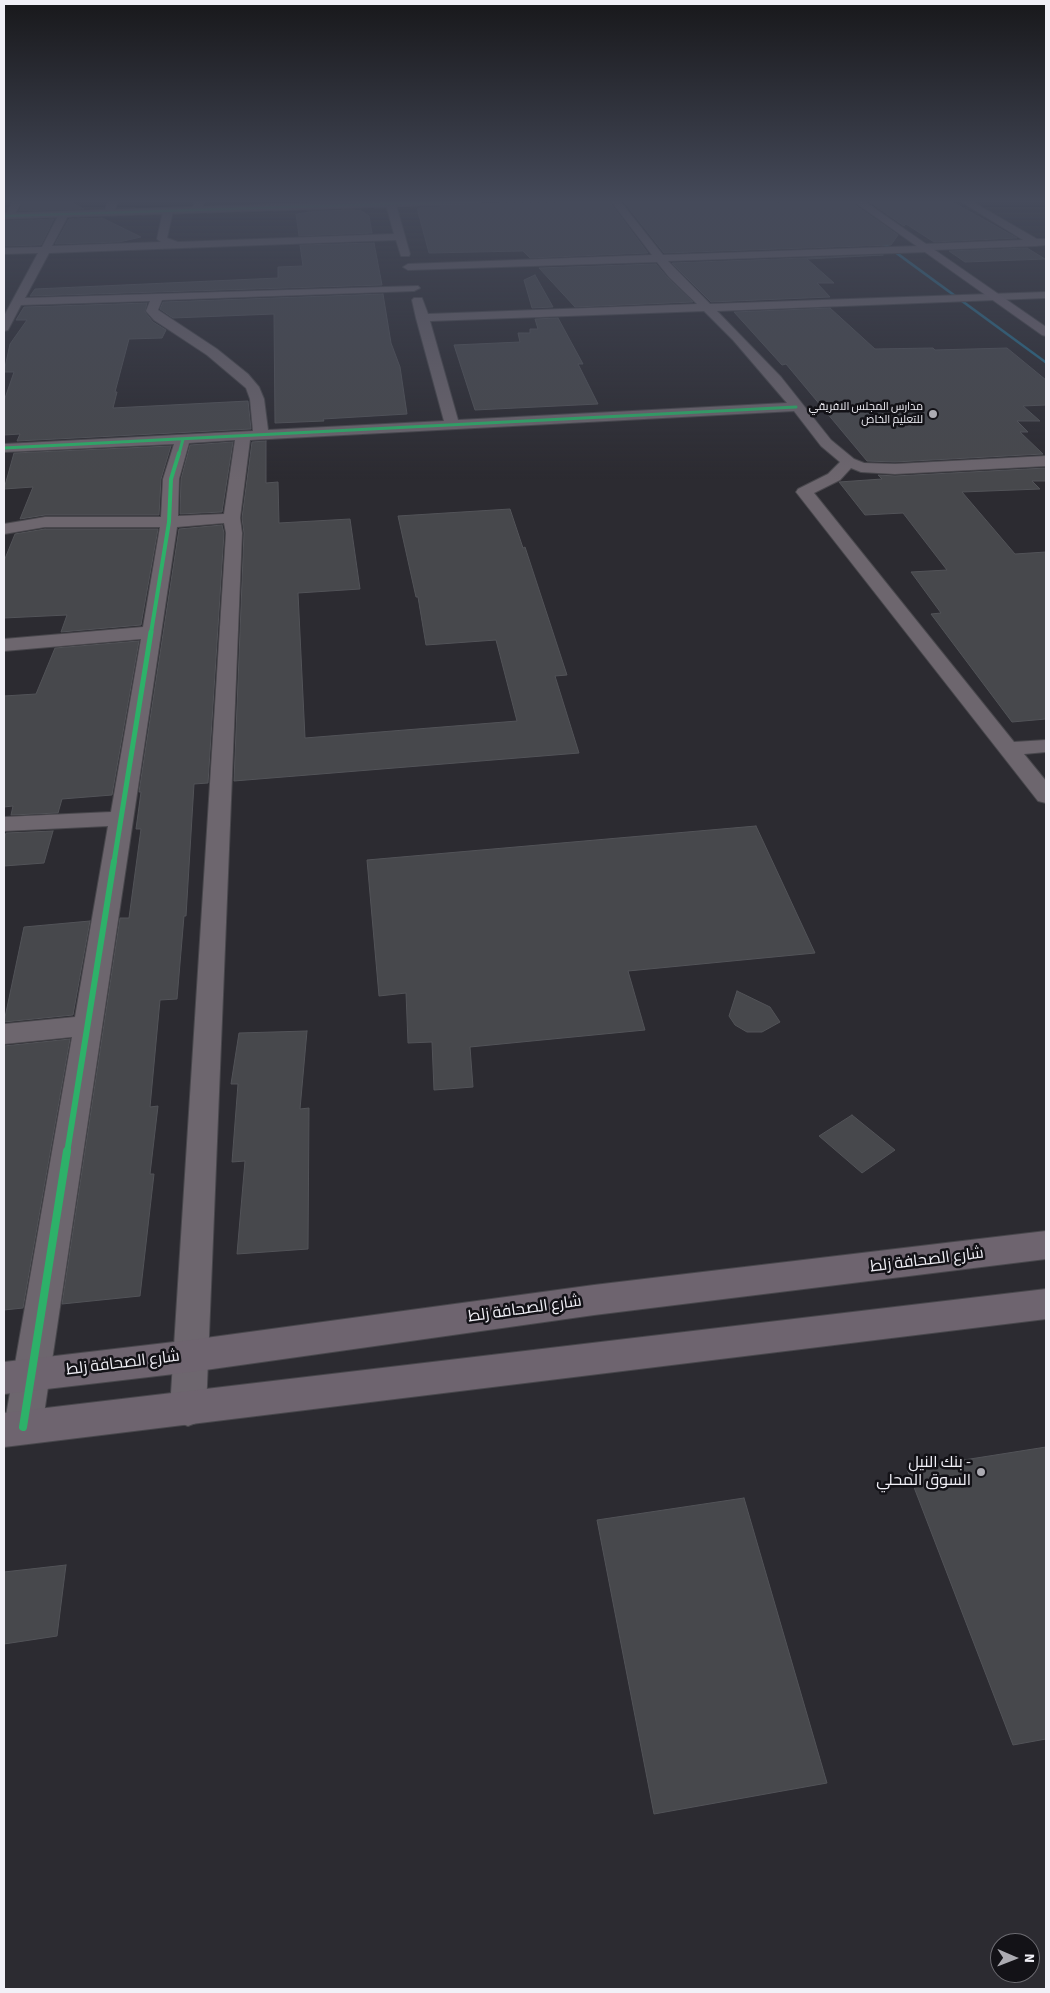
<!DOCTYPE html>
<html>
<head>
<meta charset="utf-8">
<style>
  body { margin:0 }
  #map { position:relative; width:1050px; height:1993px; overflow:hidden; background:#2c2b31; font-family:"Source Sans 3",sans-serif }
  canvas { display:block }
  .frame { position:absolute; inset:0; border:5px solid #f1f0f7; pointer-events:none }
  .north { position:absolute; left:990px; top:1933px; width:50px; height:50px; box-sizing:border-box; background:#131217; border:1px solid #6c6b71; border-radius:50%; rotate:91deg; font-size:14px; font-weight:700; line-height:20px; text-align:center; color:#f1f0f7 }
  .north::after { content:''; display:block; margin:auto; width:18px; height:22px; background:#acabb2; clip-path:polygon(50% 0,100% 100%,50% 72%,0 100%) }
</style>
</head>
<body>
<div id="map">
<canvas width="1050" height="1993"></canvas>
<div class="frame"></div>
<div class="north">N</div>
</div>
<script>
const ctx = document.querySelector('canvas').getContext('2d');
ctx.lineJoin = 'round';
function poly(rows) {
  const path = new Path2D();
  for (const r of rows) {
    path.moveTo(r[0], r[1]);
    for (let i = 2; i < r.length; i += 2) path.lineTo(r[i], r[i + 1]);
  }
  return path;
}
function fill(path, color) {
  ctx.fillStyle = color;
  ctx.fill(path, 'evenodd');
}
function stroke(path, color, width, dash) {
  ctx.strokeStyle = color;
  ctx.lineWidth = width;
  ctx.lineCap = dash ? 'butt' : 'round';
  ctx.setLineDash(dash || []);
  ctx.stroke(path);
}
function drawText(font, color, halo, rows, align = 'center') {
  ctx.font = font + ' "Source Sans 3",Cairo,sans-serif';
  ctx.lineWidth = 5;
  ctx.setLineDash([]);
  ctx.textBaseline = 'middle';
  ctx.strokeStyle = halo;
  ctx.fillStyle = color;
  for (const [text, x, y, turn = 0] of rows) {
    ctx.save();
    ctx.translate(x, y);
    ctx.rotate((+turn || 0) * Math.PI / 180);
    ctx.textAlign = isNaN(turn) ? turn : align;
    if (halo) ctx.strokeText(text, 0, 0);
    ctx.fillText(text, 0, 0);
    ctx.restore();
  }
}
const stream = poly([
  [875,237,877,237,1046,361,1046,364,875,239,875,237]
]);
const building = poly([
  [24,201,69,201,84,209,19,211,24,201],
  [563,201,609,201,648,253,530,258,523,251,429,253,417,208,502,203,563,203,563,201],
  [623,201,774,201,774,203,851,202,898,235,891,245,664,253,623,201],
  [868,201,951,201,1017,238,934,242,906,224,904,226,868,201],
  [360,210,369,216,372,233,299,236,296,214,317,211,360,210],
  [102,218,141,237,119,242,55,244,69,219,102,218],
  [54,219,41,245,4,246,4,221,54,219],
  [374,243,382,285,30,296,35,289,278,278,278,267,303,266,300,245,374,243],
  [1027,248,1045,259,965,262,949,251,1027,248],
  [883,255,807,259,834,283,817,283,830,297,711,302,672,263,883,255],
  [656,264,668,278,693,302,575,307,539,268,656,264],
  [535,275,553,307,532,308,524,280,535,275],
  [383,294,391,343,400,367,407,414,323,419,324,421,275,423,274,314,173,318,160,309,163,302,383,294],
  [147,303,145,312,153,322,166,330,162,338,129,339,115,392,117,392,113,408,248,401,251,429,17,441,20,434,4,435,4,401,14,372,4,372,10,344,27,320,16,320,24,307,147,303],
  [830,308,875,349,933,348,935,350,1007,348,1046,380,1046,405,1023,406,1040,421,1017,421,1028,432,1020,432,1043,454,895,462,867,461,786,364,782,365,734,312,830,308],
  [558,318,583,364,578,364,598,404,475,410,454,345,520,342,518,333,530,333,530,329,538,329,535,319,558,318],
  [266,441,266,483,278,482,279,523,350,519,360,589,298,593,305,738,517,721,496,640,426,645,418,597,416,597,398,516,510,509,523,548,525,547,567,675,555,676,579,753,234,781,244,533,242,518,252,442,266,441],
  [233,442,222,512,180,514,181,479,190,445,233,442],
  [171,446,161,479,159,515,45,515,20,519,33,487,4,489,14,453,171,446],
  [1046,468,1046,481,1032,481,1040,489,962,492,1015,554,1046,552,1046,719,1012,722,931,614,941,613,911,572,947,570,903,513,865,515,839,482,882,479,878,475,895,476,1046,468],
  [222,525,224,533,208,783,194,784,186,916,184,916,177,999,160,1000,150,1107,158,1106,150,1174,154,1174,140,1296,62,1304,120,918,129,918,141,829,136,829,141,792,139,792,179,529,222,525],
  [45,529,158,529,141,625,61,632,67,615,4,618,4,561,15,534,45,529],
  [139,641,112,795,62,799,58,813,11,815,13,806,4,807,4,696,36,694,55,648,139,641],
  [756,826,815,953,628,971,645,1030,470,1047,473,1087,434,1090,432,1042,408,1043,406,993,379,996,367,860,756,826],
  [53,831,44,863,4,866,4,840,6,833,53,831],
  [90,921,73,1015,4,1022,24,927,90,921],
  [737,991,770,1007,780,1022,762,1032,747,1032,735,1025,729,1016,737,991],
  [307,1031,300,1109,309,1108,308,1249,237,1254,245,1161,232,1162,238,1084,231,1084,239,1033,307,1031],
  [70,1039,23,1308,4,1310,4,1046,70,1039],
  [852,1115,895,1150,862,1173,819,1136,852,1115],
  [1046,1447,1046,1739,1013,1745,907,1469,1046,1447],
  [744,1498,827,1783,654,1814,597,1520,744,1498],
  [66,1565,57,1636,4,1644,4,1572,66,1565]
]);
const minor = poly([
  [13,201,22,201,13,218,7,218,5,216,13,201],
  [108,201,118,201,114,213,109,216,104,213,108,201],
  [194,201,204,201,201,212,195,212,193,210,194,201],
  [385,201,395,201,410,254,409,256,401,256,396,240,49,253,25,298,418,286,420,288,414,291,162,300,158,310,217,349,248,374,259,387,264,399,268,430,444,421,416,318,412,300,414,298,422,298,428,314,697,304,669,277,657,262,408,270,403,267,408,264,652,255,611,201,620,201,663,255,919,246,924,244,1023,240,960,201,971,201,1037,239,1046,239,1046,245,1036,246,932,250,927,252,668,261,710,304,1046,292,1046,298,717,311,781,377,831,440,854,459,864,463,895,464,1046,456,1046,466,895,474,861,472,851,468,840,480,814,493,1014,742,1046,740,1046,752,1024,754,1046,781,1046,803,1038,801,796,492,798,489,828,474,840,462,821,446,794,411,250,440,240,518,242,533,206,1409,201,1421,188,1426,175,1421,170,1409,226,533,224,523,177,527,42,1427,36,1439,23,1444,10,1439,4,1427,72,1037,4,1044,4,1024,75,1017,108,826,4,831,4,817,111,812,141,639,4,651,4,639,143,627,160,527,45,527,4,534,4,524,45,517,161,517,163,479,174,444,4,452,4,444,253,431,250,399,246,388,207,355,154,320,146,311,150,301,21,305,8,330,4,331,4,316,38,253,4,254,4,248,42,247,59,214,64,211,69,214,52,246,161,242,157,239,163,211,168,208,173,211,167,238,178,242,394,234,385,201],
  [704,311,733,340,787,403,458,420,430,321,704,311],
  [235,440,224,514,178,516,179,479,189,443,235,440]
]);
const tertiary = poly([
  [380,201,482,201,478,204,4,219,4,213,380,201]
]);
const secondary = poly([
  [853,201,864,201,1046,327,1046,336,1042,335,853,201]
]);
const trunk = poly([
  [1046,1231,1046,1259,594,1315,191,1372,4,1394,4,1362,191,1340,594,1285,1046,1231],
  [1046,1289,1046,1319,4,1447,4,1413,1046,1289]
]);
const cyclewayFar5 = poly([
  [4,216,478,201]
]);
const cyclewayFar4 = poly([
  [4,448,796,407],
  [179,454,183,439]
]);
const cyclewayFar3 = poly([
  [151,633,169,522,171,479,179,453]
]);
const cyclewayFar2 = poly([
  [114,862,151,632]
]);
const cyclewayFar1 = poly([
  [67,1153,114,861]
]);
const cycleway = poly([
  [23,1427,67,1151]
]);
const markers = [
  [933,414,5,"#acabb2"],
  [981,1472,5,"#acabb2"]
];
const farPoinames = [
  ["مدارس المجلس الافريقي",923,408],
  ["للتعليم الخاص",923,421]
];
const nearStreetnames = [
  ["شارع الصحافة زلط",927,1261,-7],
  ["شارع الصحافة زلط",525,1310,-8],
  ["شارع الصحافة زلط",123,1364,-7]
];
const nearPoinames = [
  ["بنك النيل -",971,1463],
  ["السوق المحلي",971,1481]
];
fill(stream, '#246f8f');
fill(building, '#47484c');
stroke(building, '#525358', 1);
stroke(minor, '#48474c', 2);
stroke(tertiary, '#48474c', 2);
stroke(secondary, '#48474c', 2);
stroke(trunk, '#48474c', 2);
fill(minor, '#6d666e');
fill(tertiary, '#6d666e');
fill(secondary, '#716772');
fill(trunk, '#6e646f');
stroke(cyclewayFar5, '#2db169', 2.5);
stroke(cyclewayFar4, '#2db169', 3);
stroke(cyclewayFar3, '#2db169', 4);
stroke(cyclewayFar2, '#2db169', 5);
stroke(cyclewayFar1, '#2db169', 6);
stroke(cycleway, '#2db169', 8);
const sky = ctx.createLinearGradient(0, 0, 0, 480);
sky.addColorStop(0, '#18181b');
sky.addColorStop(0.42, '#454a5a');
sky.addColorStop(1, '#454a5a00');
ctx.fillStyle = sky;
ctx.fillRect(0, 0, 1050, 480);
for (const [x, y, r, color] of markers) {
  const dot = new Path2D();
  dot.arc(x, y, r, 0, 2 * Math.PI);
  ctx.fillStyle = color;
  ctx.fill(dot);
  stroke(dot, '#131217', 2);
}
drawText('11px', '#f1f0f7', '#131217', farPoinames, 'right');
drawText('16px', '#f1f0f7', '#131217', nearStreetnames);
drawText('16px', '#f1f0f7', '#131217', nearPoinames, 'right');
</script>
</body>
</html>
